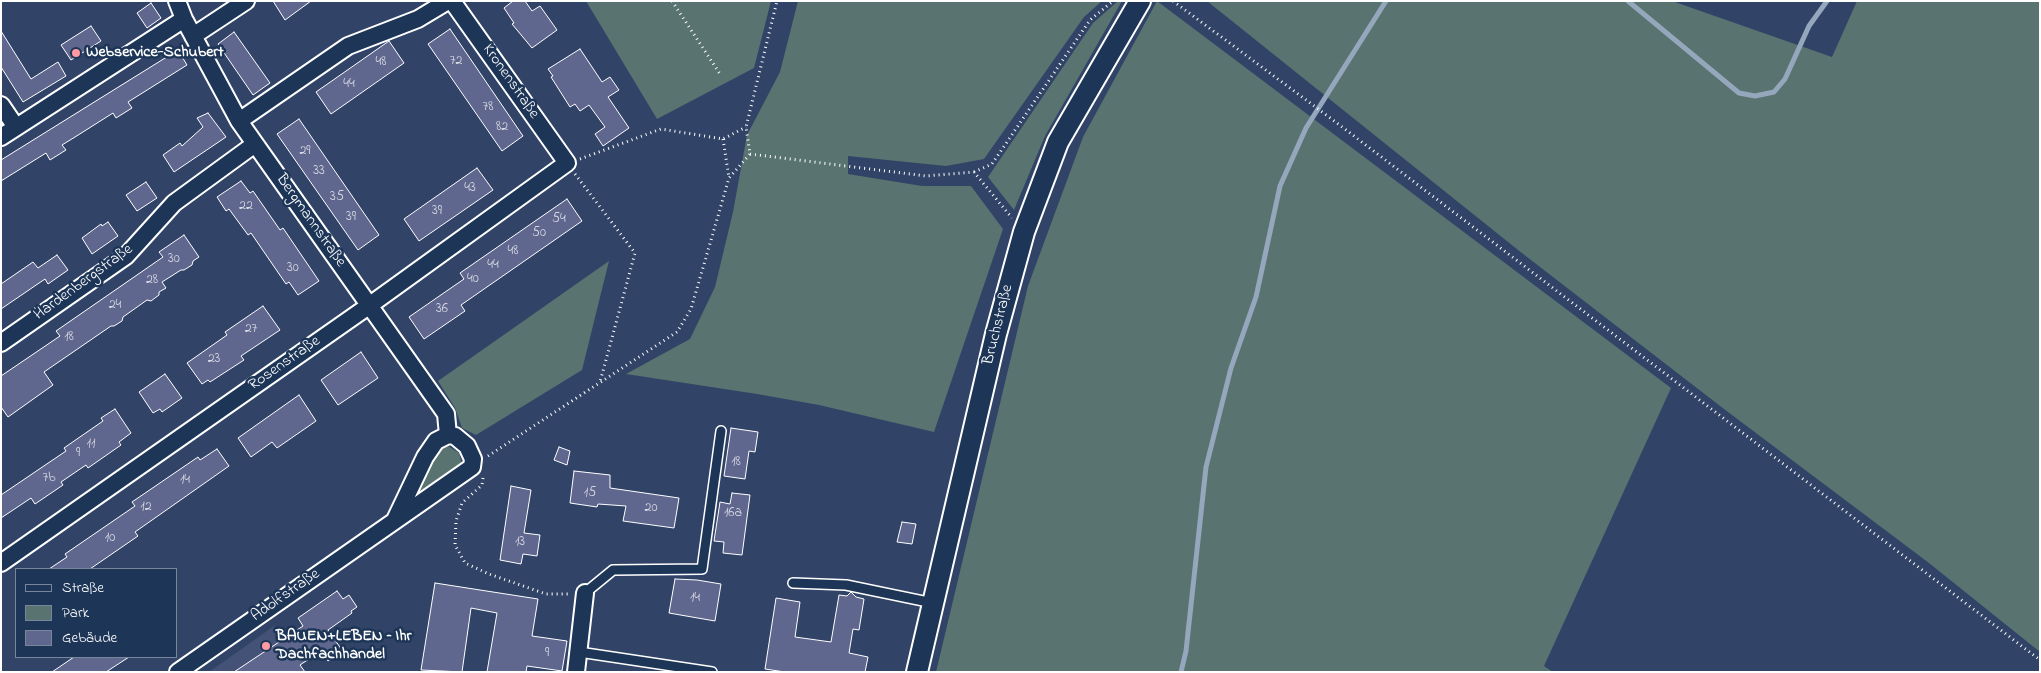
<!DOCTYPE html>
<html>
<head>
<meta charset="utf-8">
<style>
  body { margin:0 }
  #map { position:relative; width:2041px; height:673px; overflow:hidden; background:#314468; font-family:"Indie Flower",sans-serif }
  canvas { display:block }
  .frame { position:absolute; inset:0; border:2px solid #fff; pointer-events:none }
  .legend { position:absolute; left:15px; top:568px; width:162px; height:90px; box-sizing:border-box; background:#1d3557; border:1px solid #77869a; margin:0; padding:6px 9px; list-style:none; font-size:15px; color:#fff }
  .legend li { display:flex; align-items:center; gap:10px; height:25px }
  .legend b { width:25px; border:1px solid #77869a }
</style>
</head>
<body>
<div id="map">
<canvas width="2041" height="673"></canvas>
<div class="frame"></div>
<ul class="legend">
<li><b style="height:6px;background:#1d3557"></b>Straße</li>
<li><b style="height:14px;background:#587370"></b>Park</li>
<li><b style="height:14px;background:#5f678e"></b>Gebäude</li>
</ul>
</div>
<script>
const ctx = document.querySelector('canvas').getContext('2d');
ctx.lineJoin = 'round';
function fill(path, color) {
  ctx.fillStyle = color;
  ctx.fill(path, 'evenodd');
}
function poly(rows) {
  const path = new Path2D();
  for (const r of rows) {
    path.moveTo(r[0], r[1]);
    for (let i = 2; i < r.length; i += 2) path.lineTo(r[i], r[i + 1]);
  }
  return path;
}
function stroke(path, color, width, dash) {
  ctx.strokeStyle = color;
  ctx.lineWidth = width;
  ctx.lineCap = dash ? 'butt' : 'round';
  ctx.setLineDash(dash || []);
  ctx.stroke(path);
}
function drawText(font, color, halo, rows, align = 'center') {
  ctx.font = font + ' "Indie Flower",sans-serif';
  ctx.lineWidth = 5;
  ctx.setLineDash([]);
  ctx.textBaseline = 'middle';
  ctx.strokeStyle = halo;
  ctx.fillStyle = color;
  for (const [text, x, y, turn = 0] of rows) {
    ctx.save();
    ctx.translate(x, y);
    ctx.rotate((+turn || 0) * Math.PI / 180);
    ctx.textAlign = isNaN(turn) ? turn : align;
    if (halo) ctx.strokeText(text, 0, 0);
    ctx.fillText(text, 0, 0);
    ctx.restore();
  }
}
const built = poly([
  [274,626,305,672,209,672]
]);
const green = poly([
  [586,1,771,1,754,68,657,119],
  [798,1,1102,1,1084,17,984,159,946,166,848,156,848,174,922,186,971,186,1003,229,934,432,819,405,757,394,626,374,690,339,715,287,733,212,747,135,780,72],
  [1118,1,1122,1,1045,136,1014,210,988,177,1093,23],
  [1157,1,1671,388,1544,666,1553,672,936,672,1028,286,1083,137],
  [1207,1,1672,1,1832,57,1857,1,2040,1,2040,652,1929,563,1724,409,1518,250],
  [609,261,582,370,476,435,462,428,455,408,438,381],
  [448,446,459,453,462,464,459,469,420,495,411,499,439,449]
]);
const stream = poly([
  [1628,1,1739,93,1755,96,1774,92,1785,79,1809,26,1827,1],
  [1181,672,1186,651,1206,467,1231,368,1256,297,1280,186,1306,128,1386,1]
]);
const building = poly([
  [273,1,311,1,285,20,273,1],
  [513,1,525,1,532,11,540,6,557,30,532,48,512,24,514,23,504,8,513,1],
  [151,3,161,18,147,28,137,13,151,3],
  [91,26,101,41,71,60,61,45,91,26],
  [450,29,523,136,502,151,428,44,450,29],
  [1,31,31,79,58,62,66,76,23,102,1,67,1,31],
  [234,32,270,83,253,95,218,44,234,32],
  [389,41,404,63,331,114,316,92,389,41],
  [580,49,602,82,610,77,619,90,608,97,629,128,603,146,595,134,605,127,589,105,580,111,575,104,570,107,551,77,553,76,548,69,580,49],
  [178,50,187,65,128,102,132,108,116,118,113,113,75,137,62,145,66,150,50,160,46,153,1,181,1,160,178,50],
  [208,113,226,137,174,172,163,155,180,143,182,146,203,127,197,118,208,113],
  [299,119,379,235,358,250,277,134,299,119],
  [477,168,493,190,419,241,404,219,477,168],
  [241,181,250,193,253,191,280,230,283,228,319,281,298,295,289,282,286,284,251,233,248,235,229,209,226,211,217,197,241,181],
  [146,182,157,198,137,211,126,195,146,182],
  [567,199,582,221,461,305,465,311,424,339,409,317,464,279,460,273,567,199],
  [108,222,118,236,92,254,82,238,101,224,102,226,108,222],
  [184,235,199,257,193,261,192,265,184,270,181,270,162,282,166,288,159,292,159,295,151,301,147,300,123,317,122,321,114,326,111,326,44,372,53,385,8,417,1,407,1,376,60,336,56,331,163,257,159,252,184,235],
  [57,255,68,270,48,284,45,279,1,309,1,284,33,262,38,268,57,255],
  [263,306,280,330,241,356,244,360,210,382,208,380,202,384,187,363,227,335,225,332,263,306],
  [361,352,378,378,338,405,321,380,361,352],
  [165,374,182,398,162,412,160,409,153,413,139,392,165,374],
  [299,395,316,421,277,448,272,442,251,457,238,438,299,395],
  [115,409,131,433,119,442,121,445,88,468,86,465,61,482,63,485,35,504,31,498,1,518,1,495,66,451,64,448,103,421,101,418,115,409],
  [731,428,758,432,755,452,749,451,745,479,724,476,731,428],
  [559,447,570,451,567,465,554,460,559,447],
  [217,449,229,466,135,532,138,536,90,569,49,569,67,557,65,554,135,506,132,502,198,457,200,460,217,449],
  [574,471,610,475,610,488,679,498,674,528,623,521,626,506,598,504,597,507,570,503,574,471],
  [511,486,531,490,524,533,540,535,537,556,523,554,521,564,500,560,511,486],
  [732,493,750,495,742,555,723,553,724,542,714,541,720,502,730,504,732,493],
  [902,522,916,524,912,544,897,542,902,522],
  [675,579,697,580,721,584,715,621,669,613,675,579],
  [435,583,538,599,532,636,567,641,562,671,527,666,526,672,487,672,497,613,471,608,462,672,421,670,435,583],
  [337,591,343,599,349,595,357,607,351,611,352,613,328,630,342,650,328,661,321,651,300,665,305,672,234,672,303,626,298,618,337,591],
  [851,592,856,597,864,599,859,630,853,629,849,653,868,657,865,672,785,672,765,669,776,598,800,602,795,637,831,642,839,595,847,596,851,592],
  [74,657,129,657,106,672,52,672,74,657]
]);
const path = poly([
  [672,1,720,74],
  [1173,1,1333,120,2040,660],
  [723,139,729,178],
  [750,154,926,176,974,172,1012,218],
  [580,159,661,129,723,139,746,127],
  [974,172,992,164,1090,20,1113,1],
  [575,174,635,253,600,382],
  [488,456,677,332,691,309,729,178,750,154,746,127,777,1],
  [483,478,482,485,462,503,456,521,455,545,465,563,489,574,546,594,569,594]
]);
const service = poly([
  [793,583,846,585,933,603],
  [585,593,613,570,702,569,721,431],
  [579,652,712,672]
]);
const minor = poly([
  [177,1,184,19,239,121,446,414,448,435],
  [193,36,246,1],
  [1,105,16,127],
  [239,121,348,46,418,19,448,1],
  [1,137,184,19],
  [1,343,126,256,174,203,255,144],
  [1,563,370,305,567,163,452,1],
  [178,672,472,467,473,459,467,446,455,436,448,435,436,441,425,457,395,520],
  [576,672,585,593]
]);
const tertiary = poly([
  [917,672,996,334,1024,232,1058,142,1140,1]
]);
const markers = [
  [76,53,5,"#ff9aa2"],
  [266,646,5,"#ff9aa2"]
];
const numberNames = [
  ["72",456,62],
  ["48",381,63],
  ["44",349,85],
  ["78",488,108],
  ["82",502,128],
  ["29",305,152],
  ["33",319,172],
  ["43",470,189],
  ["35",337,198],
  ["22",246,207],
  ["39",437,212],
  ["39",351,218],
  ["54",559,220],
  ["50",539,234],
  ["48",513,252],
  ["30",174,260],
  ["44",493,266],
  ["30",293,269],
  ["40",473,280],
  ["28",152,281],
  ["24",115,306],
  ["36",442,310],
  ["27",251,330],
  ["18",69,338],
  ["23",214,360],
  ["11",91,445],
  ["9",78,454],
  ["18",736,463],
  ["7b",49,479],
  ["14",185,481],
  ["15",590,494],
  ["12",146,508],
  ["20",651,509],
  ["16a",733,514],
  ["10",110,539],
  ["13",520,543],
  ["14",695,599],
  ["9",547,654]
];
const poiNames = [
  ["Webservice-Schubert",86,53],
  ["BAUEN+LEBEN – Ihr",276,637],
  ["Dachfachhandel",276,655]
];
const streetNames = [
  ["Kronenstraße",510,82,55],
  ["Bergmannstraße",310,221,55],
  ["Hardenbergstraße",84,283,-36],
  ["Bruchstraße",999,325,-76],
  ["Rosenstraße",285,364,-35],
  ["Adolfstraße",286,596,-35]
];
fill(built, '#435276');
fill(green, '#587370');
stroke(stream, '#95a7bc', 5);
fill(building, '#5f678e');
stroke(building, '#fff', 1);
stroke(service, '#fff', 12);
stroke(minor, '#fff', 20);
stroke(tertiary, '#fff', 24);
stroke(path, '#fff', 3, [1, 4]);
stroke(service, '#1d3557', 9);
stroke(minor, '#1d3557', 16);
stroke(tertiary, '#1d3557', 20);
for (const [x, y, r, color] of markers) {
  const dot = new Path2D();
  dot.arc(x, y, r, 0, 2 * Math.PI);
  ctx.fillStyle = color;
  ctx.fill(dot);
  stroke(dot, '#1d3557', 2);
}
drawText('14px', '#d7d9e3', null, numberNames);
drawText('bold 16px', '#fff', '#1d3557', poiNames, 'left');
drawText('16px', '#fff', '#1d3557', streetNames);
</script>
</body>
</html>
